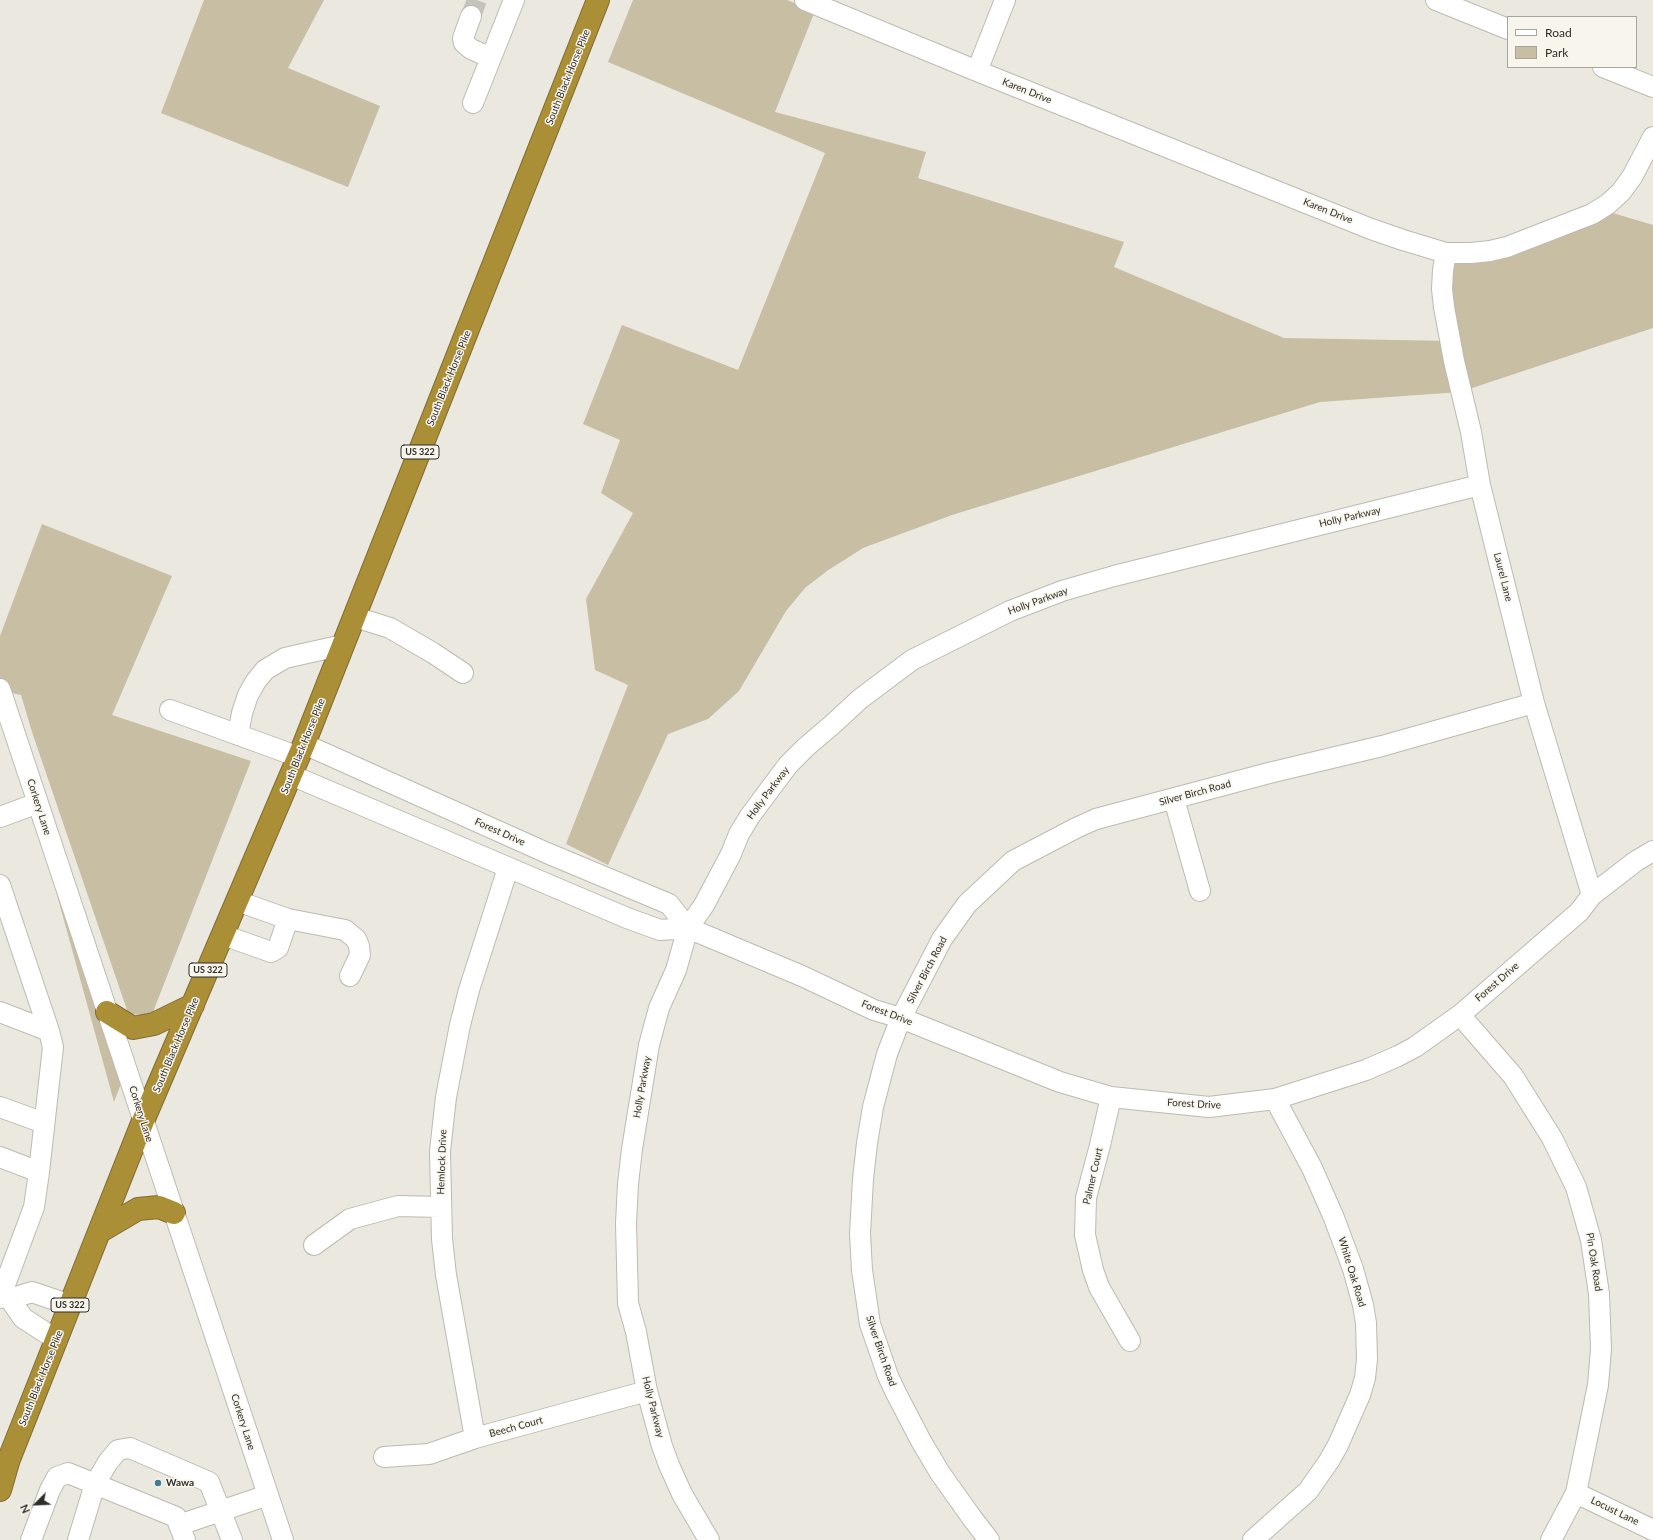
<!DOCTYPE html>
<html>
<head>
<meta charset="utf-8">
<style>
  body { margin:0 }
  #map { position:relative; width:1653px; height:1540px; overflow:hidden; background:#ebe8df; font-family:Lato,sans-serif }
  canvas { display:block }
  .legend { position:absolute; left:1507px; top:16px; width:130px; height:52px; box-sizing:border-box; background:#f8f5ec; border:1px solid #a8a59e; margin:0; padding:5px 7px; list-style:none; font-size:12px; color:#2f2d2a }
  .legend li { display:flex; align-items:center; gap:8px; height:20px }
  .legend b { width:20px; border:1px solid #a8a59e }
  .north { position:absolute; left:16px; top:1484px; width:40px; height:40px; -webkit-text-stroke:3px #f8f5ec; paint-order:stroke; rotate:246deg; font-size:11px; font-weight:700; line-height:16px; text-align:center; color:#2f2d2a }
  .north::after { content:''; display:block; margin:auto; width:14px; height:18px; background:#2f2d2a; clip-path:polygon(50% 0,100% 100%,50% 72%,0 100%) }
</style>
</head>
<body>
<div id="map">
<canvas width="1653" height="1540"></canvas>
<ul class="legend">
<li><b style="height:5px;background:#fff"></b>Road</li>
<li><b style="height:11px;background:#c8bea3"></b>Park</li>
</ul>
<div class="north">N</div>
</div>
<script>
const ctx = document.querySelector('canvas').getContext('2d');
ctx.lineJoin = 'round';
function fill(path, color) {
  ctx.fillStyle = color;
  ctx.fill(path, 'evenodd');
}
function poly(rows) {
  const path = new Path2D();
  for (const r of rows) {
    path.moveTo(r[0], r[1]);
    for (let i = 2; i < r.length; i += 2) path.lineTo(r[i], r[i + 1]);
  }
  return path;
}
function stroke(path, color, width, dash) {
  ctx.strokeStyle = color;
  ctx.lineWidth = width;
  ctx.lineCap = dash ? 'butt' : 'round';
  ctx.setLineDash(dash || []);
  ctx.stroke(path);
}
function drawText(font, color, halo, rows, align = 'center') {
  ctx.font = font + ' Lato,sans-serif';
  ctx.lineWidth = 3;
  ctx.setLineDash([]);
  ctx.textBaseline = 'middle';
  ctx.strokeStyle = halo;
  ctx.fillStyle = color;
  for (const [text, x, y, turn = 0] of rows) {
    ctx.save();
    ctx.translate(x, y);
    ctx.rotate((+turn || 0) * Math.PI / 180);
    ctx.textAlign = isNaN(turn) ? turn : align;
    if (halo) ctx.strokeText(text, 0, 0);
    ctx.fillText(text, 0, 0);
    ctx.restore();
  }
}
const green = poly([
  [204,0,324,0,288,68,380,106,348,187,161,113],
  [633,0,787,0,815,11,775,112,926,152,918,178,1124,242,1114,267,1284,338,1453,341,1442,262,1606,211,1653,225,1653,328,1460,392,1320,402,952,515,863,548,827,571,805,588,786,611,739,691,708,719,668,734,608,865,566,844,628,685,595,670,586,599,633,513,601,493,620,440,583,424,622,325,738,370,825,153,608,62],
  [42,524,172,576,112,715,251,761,153,1012,140,1015,128,1013,33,735,21,695,3,691,129,1063,114,1102,0,688,0,636]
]);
const minorTunnel = poly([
  [471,16,477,0]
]);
const minor = poly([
  [805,0,977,71,1371,229,1403,240,1446,253,1471,253,1490,251,1507,247,1592,214,1608,204,1621,192,1632,177,1653,137],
  [1436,0,1508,29],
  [471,16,463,38,464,43,471,49,491,58],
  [1603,67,1653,87],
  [977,71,1005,0],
  [473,103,514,0],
  [1446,253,1443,270,1442,289,1444,307,1454,361,1471,432,1480,485,1534,703,1592,895],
  [355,617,390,628,433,653,463,673],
  [0,689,283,1540],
  [170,710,299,757],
  [238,735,242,713,248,695,256,681,265,670,285,658,343,645],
  [304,744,547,853,669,904,688,928],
  [291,775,627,918,660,930,688,928,802,976,874,1010,901,1018,1060,1082,1111,1097,1209,1107,1275,1099,1366,1070,1398,1056,1415,1047,1460,1015,1579,912,1592,895,1636,861,1653,851],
  [1174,799,1200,891],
  [0,817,38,803],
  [0,885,49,1031,53,1047,39,1172],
  [237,901,288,919,345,930,356,939,359,946,360,955,350,976],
  [223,935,271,952,278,948,288,919],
  [0,1012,49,1031],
  [1460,1015,1513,1076,1552,1138,1576,1187,1591,1240,1599,1294,1601,1349,1598,1385,1576,1493,1551,1540],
  [1111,1097,1100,1145,1086,1198,1085,1235,1093,1270,1099,1287,1130,1341],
  [0,1107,44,1123],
  [0,1157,39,1172,34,1207,0,1298],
  [314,1245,350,1219,398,1206,441,1207],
  [57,1340,23,1318,10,1299,32,1292,70,1305],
  [475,1438,446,1275,442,1239,440,1151,446,1097,460,1025,469,990,508,868],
  [384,1457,429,1454,475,1438,647,1391],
  [1576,1493,1653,1530],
  [179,1525,268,1495],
  [31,1540,50,1490,57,1477,68,1473,176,1517,185,1540],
  [78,1540,95,1484,108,1462,118,1450,130,1448,209,1482,232,1540],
  [709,1540,682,1494,669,1465,662,1446,647,1391,636,1332,628,1303,626,1223,628,1184,632,1149,649,1045,659,1008,676,970,688,928,704,905,731,854,739,834,750,816,788,765,806,747,833,724,860,699,912,660,1010,611,1062,591,1114,576,1480,485],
  [989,1540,972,1518,940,1473,921,1441,896,1393,888,1376,870,1324,862,1270,860,1234,863,1179,867,1143,873,1107,887,1054,901,1018,942,939,967,904,1013,861,1076,828,1096,819,1269,773,1382,746,1534,703],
  [1253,1540,1308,1491,1329,1461,1338,1445,1360,1395,1365,1378,1367,1359,1366,1323,1363,1305,1353,1269,1334,1218,1312,1168,1275,1099]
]);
const highway = poly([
  [107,1012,133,1028,154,1024,193,1005],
  [99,1232,138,1209,159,1207,174,1213],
  [0,1490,9,1459,143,1121,304,744,598,0]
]);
const markers = [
  [158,1483,4,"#417d94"]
];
const shields = [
  [420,452,38],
  [208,970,38],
  [70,1305,38]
];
const shieldNames = [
  ["US 322",420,452],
  ["US 322",208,970],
  ["US 322",70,1305]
];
const streetNames = [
  ["South Black Horse Pike",568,77,-68],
  ["Karen Drive",1027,91,22],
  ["Karen Drive",1328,211,22],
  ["South Black Horse Pike",449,378,-68],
  ["Holly Parkway",1350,517,-13],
  ["Laurel Lane",1503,577,76],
  ["Holly Parkway",1038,601,-20],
  ["South Black Horse Pike",303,746,-68],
  ["Holly Parkway",768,793,-53],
  ["Silver Birch Road",1195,793,-15],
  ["Corkery Lane",39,807,72],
  ["Forest Drive",500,832,24],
  ["Silver Birch Road",927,970,-62],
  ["Forest Drive",1497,982,-41],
  ["Forest Drive",887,1013,21],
  ["South Black Horse Pike",176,1045,-67],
  ["Holly Parkway",642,1087,-80],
  ["Forest Drive",1194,1104,3],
  ["Corkery Lane",141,1114,72],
  ["Hemlock Drive",442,1162,-88],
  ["Palmer Court",1093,1176,-77],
  ["Pin Oak Road",1594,1262,81],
  ["White Oak Road",1352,1272,73],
  ["Silver Birch Road",881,1351,71],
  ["South Black Horse Pike",41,1378,-68],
  ["Holly Parkway",653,1407,76],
  ["Corkery Lane",243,1422,72],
  ["Beech Court",516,1427,-15],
  ["Locust Lane",1615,1511,26]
];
const poiNames = [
  ["Wawa",166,1483]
];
fill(green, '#c8bea3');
stroke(minorTunnel, '#c5c3bb', 20, [20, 10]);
stroke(minor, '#bdbab1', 22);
stroke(highway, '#806d32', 24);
stroke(minor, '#fff', 20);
stroke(highway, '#ab8f37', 22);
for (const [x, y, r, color] of markers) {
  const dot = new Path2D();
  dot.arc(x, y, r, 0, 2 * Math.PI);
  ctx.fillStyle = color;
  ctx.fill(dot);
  stroke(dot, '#f8f5ec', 1.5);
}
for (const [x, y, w] of shields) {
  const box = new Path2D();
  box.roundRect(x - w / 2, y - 7, w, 14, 3);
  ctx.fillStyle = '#f8f5ec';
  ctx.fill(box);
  stroke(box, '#2f2d2a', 1);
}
drawText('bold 9px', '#2f2d2a', null, shieldNames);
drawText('10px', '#2f2d2a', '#f8f5ec', streetNames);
drawText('bold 10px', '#2f2d2a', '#f8f5ec', poiNames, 'left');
</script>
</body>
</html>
